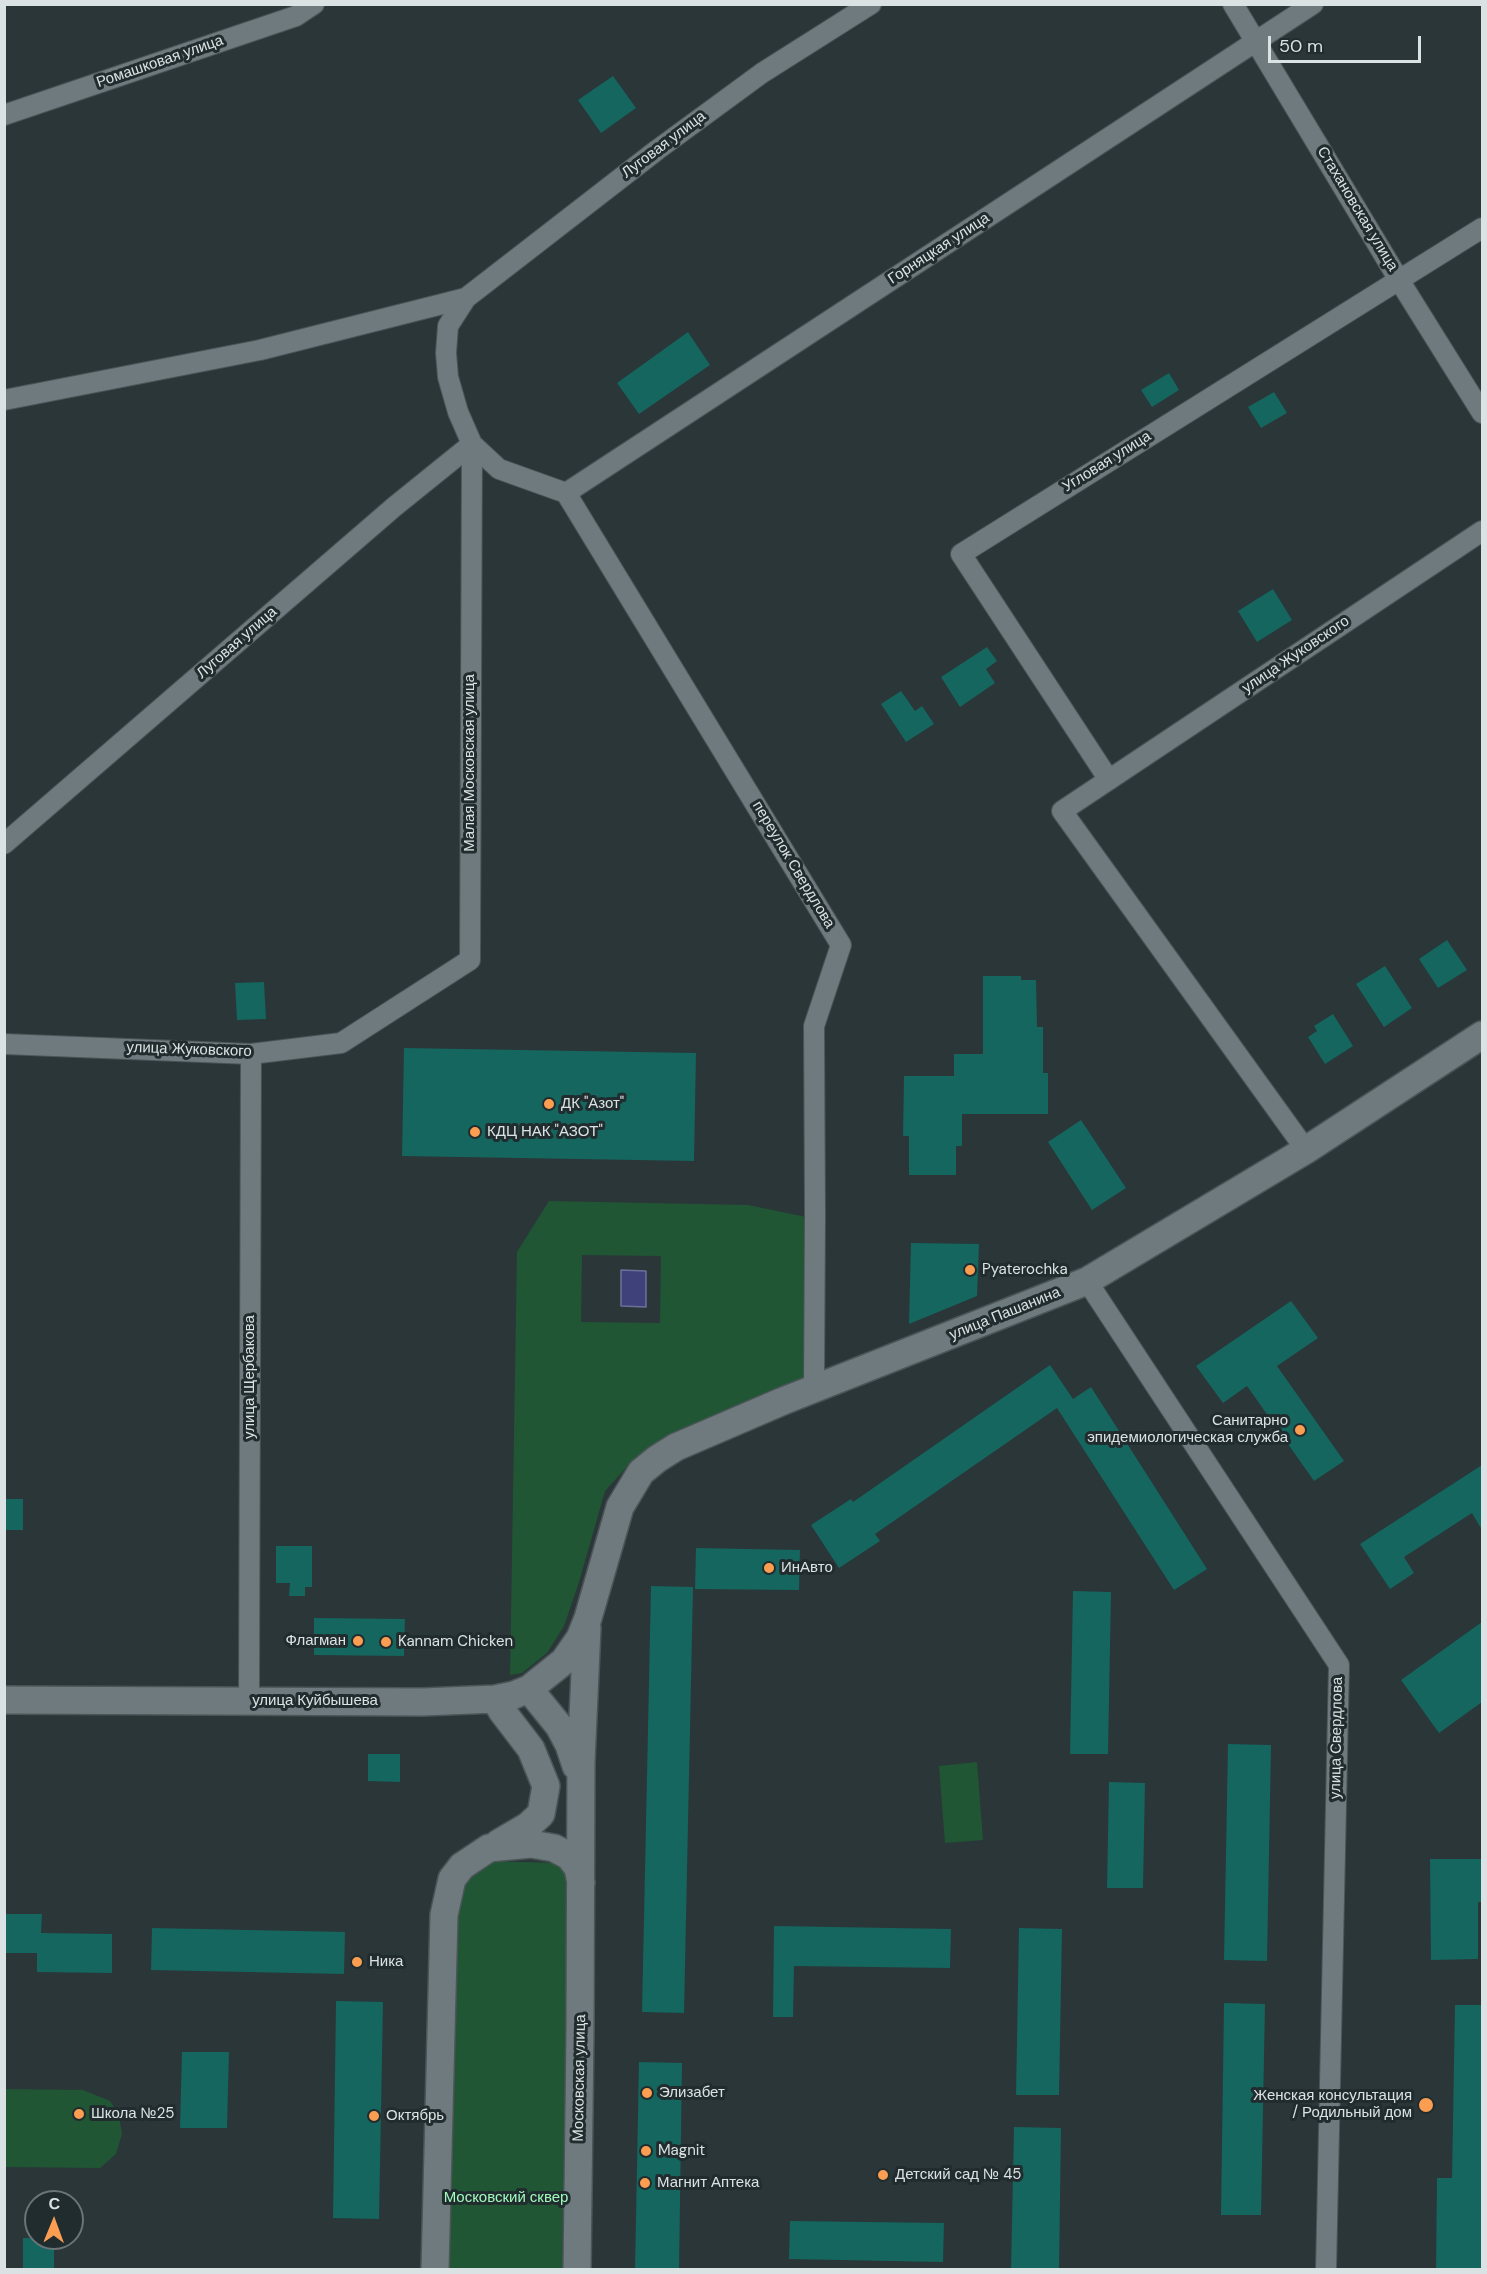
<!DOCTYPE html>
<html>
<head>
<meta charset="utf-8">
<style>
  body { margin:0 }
  #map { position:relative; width:1487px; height:2274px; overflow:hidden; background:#2b3639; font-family:"DM Sans",sans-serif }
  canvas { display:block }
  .frame { position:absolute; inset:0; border:6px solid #dbe2e3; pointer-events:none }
  .north { position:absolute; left:24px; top:2190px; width:60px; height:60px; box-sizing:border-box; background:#212c2f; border:2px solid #6b7577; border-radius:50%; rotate:1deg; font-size:16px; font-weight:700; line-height:24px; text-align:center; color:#dbe2e3 }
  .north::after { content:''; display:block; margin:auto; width:21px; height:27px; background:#fb9e51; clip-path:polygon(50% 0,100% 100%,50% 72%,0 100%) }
  .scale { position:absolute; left:1268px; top:36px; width:153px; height:27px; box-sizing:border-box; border:3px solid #dbe2e3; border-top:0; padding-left:8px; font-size:18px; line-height:21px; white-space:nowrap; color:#dbe2e3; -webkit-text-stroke:4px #212c2f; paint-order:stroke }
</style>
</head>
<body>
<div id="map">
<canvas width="1487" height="2274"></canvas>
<div class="frame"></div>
<div class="north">С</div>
<div class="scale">50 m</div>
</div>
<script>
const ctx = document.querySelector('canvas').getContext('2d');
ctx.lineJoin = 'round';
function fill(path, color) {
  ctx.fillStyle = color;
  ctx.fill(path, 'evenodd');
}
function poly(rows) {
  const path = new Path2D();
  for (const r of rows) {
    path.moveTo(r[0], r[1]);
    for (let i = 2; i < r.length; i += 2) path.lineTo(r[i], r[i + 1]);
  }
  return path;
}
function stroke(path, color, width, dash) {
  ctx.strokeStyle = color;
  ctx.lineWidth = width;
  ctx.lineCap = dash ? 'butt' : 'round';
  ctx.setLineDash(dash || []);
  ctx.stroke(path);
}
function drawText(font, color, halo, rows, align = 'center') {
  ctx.font = font + ' "DM Sans",sans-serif';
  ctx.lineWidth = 6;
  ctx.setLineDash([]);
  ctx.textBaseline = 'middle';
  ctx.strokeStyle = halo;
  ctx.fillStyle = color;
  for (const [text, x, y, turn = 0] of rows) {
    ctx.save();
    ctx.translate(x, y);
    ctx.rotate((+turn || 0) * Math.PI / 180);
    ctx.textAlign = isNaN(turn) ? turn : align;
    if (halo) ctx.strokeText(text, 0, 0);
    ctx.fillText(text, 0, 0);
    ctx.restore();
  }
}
const green = poly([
  [549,1201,748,1205,811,1218,807,1376,773,1399,677,1432,635,1458,605,1491,579,1582,564,1626,547,1653,522,1673,510,1675,517,1252],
  [582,1255,661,1256,660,1323,581,1322],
  [977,1762,983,1840,945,1843,939,1766],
  [483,1861,559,1863,568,1880,562,2269,447,2270,455,1894],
  [5,2089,83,2090,110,2101,119,2115,122,2134,116,2154,100,2168,5,2167]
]);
const water = poly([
  [621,1270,646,1271,646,1307,621,1306,621,1270]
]);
const building = poly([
  [613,76,636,108,601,133,578,100],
  [688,332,710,365,639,414,617,383],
  [1169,373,1179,390,1152,407,1141,390],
  [1274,392,1287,413,1261,428,1248,407],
  [1273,589,1292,620,1257,642,1238,611],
  [987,647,997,661,986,669,995,683,960,707,941,677],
  [901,691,915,711,922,706,934,724,906,742,881,704],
  [1447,940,1467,970,1438,988,1419,959],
  [1385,966,1412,1008,1384,1027,1356,984],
  [983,976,1021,976,1021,980,1036,980,1037,1027,1043,1027,1043,1073,1048,1073,1048,1114,962,1114,962,1146,956,1146,956,1175,909,1175,909,1136,903,1136,904,1076,954,1076,954,1054,983,1054],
  [264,982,266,1019,237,1020,235,983],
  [1333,1014,1353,1046,1325,1064,1308,1037,1317,1031,1314,1026],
  [404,1048,696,1053,694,1161,402,1156],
  [1081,1120,1126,1188,1092,1210,1048,1142],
  [911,1243,979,1244,977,1296,909,1324],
  [1291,1301,1318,1338,1277,1366,1344,1461,1314,1481,1247,1386,1223,1403,1196,1366],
  [1050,1365,1073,1399,1091,1387,1207,1569,1174,1590,1057,1408,875,1534,880,1541,839,1568,811,1525,851,1499,853,1502],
  [1482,1465,1482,1530,1472,1513,1404,1557,1414,1573,1390,1589,1360,1544],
  [4,1499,23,1499,23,1530,4,1530],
  [276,1546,312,1546,312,1587,305,1587,305,1596,289,1596,290,1583,276,1583],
  [696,1548,800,1550,799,1590,695,1589],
  [651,1586,693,1587,684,2013,642,2012],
  [1073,1591,1111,1592,1108,1754,1070,1754],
  [314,1618,405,1619,404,1656,314,1655],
  [1482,1622,1482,1702,1439,1733,1401,1680],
  [1228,1744,1271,1745,1267,1961,1224,1960],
  [368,1754,400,1754,400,1782,368,1781],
  [1109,1782,1145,1783,1143,1888,1107,1888],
  [1430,1859,1482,1859,1482,1902,1478,1902,1478,1959,1431,1960],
  [4,1914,42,1914,41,1933,112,1934,112,1973,37,1972,37,1953,4,1953],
  [774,1926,951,1929,950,1968,794,1966,793,2017,773,2017],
  [152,1928,345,1932,344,1974,151,1970],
  [1019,1928,1062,1929,1059,2095,1016,2095],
  [336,2001,383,2002,379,2219,333,2218],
  [1224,2003,1265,2004,1261,2215,1221,2215],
  [1455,2005,1482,2005,1482,2270,1436,2270,1437,2178,1452,2178],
  [182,2052,229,2052,227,2128,180,2128],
  [639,2062,682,2063,679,2270,635,2270],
  [1014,2127,1061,2128,1059,2270,1011,2270],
  [790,2221,944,2223,943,2262,789,2259],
  [23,2238,54,2238,54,2270,23,2270]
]);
const minor = poly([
  [1233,4,1399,280,1482,413],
  [4,115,296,16,314,4],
  [4,400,260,350,466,298,657,150,762,73,871,4],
  [566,493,841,945,814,1026,815,1215,814,1390],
  [566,493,1313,4],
  [1109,780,961,554,1482,228],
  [4,844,394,507,472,444,499,469,566,493],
  [4,1044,251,1054,341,1043,470,960,472,444,458,412,448,377,446,353,448,326,466,298],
  [1306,1150,1062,811,1482,531],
  [1087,1281,1339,1665,1326,2270],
  [249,1701,251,1054]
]);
const secondary = poly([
  [529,1689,559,1726,569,1745,576,1766],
  [495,1699,502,1711,531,1749,546,1786,541,1814,528,1826,499,1843],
  [4,1700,423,1702,495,1699,514,1695,529,1689,564,1661,580,1638,588,1618,620,1507,641,1472,657,1459,676,1447,783,1401,1087,1281,1306,1150,1482,1035],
  [435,2270,444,1915,452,1879,462,1866,489,1848,531,1844,554,1848,569,1856,578,1868,581,1883],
  [577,2270,580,2031,581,1762,587,1628]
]);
const markers = [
  [549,1104,6,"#fb9e51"],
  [475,1132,6,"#fb9e51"],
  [970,1270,6,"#fb9e51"],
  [1300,1430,6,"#fb9e51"],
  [769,1568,6,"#fb9e51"],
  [358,1641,6,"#fb9e51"],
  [386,1642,6,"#fb9e51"],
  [357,1962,6,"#fb9e51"],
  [647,2093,6,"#fb9e51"],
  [1426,2105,8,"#fb9e51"],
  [79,2114,6,"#fb9e51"],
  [374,2116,6,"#fb9e51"],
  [646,2151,6,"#fb9e51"],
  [883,2175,6,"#fb9e51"],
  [645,2183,6,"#fb9e51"]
];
const streetNames = [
  ["Ромашковая улица",160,62,-19],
  ["Луговая улица",664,145,-37],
  ["Стахановская улица",1357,209,59],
  ["Горняцкая улица",939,249,-33],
  ["Угловая улица",1107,462,-32],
  ["Луговая улица",237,643,-41],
  ["улица Жуковского",1296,655,-34],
  ["Малая Московская улица",470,763,-90],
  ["переулок Свердлова",793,865,59],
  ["улица Жуковского",189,1050,2],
  ["улица Пашанина",1005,1314,-22],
  ["улица Щербакова",250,1377,-90],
  ["улица Куйбышева",315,1701],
  ["улица Свердлова",1337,1738,-89],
  ["Московская улица",580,2078,-89]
];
const poiNames = [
  ["ДК \"Азот\"",561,1104],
  ["КДЦ НАК \"АЗОТ\"",487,1132],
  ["Pyaterochka",982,1270],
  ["Санитарно",1288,1421,"right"],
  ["эпидемиологическая служба",1288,1438,"right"],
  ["ИнАвто",781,1568],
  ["Флагман",346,1641,"right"],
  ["Kannam Chicken",398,1642],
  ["Ника",369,1962],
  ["Элизабет",659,2093],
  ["Женская консультация",1412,2096,"right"],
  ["/ Родильный дом",1412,2113,"right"],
  ["Школа №25",91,2114],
  ["Октябрь",386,2116],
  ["Magnit",658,2151],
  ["Детский сад № 45",895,2175],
  ["Магнит Аптека",657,2183]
];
const parkNames = [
  ["Московский сквер",506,2198]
];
fill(green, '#205634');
fill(water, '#3e417a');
stroke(water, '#6d719a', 1.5);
fill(building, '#14665e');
stroke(minor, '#4b5457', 22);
stroke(secondary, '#4b5457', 30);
stroke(minor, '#6e7a7d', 20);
stroke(secondary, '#6e7a7d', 27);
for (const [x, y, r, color] of markers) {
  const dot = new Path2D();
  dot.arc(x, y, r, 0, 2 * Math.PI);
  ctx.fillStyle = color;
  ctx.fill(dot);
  stroke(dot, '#212c2f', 2);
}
drawText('15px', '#dbe2e3', '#212c2f', streetNames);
drawText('15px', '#dbe2e3', '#212c2f', poiNames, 'left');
drawText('15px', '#a0fbbb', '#212c2f', parkNames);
</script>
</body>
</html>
